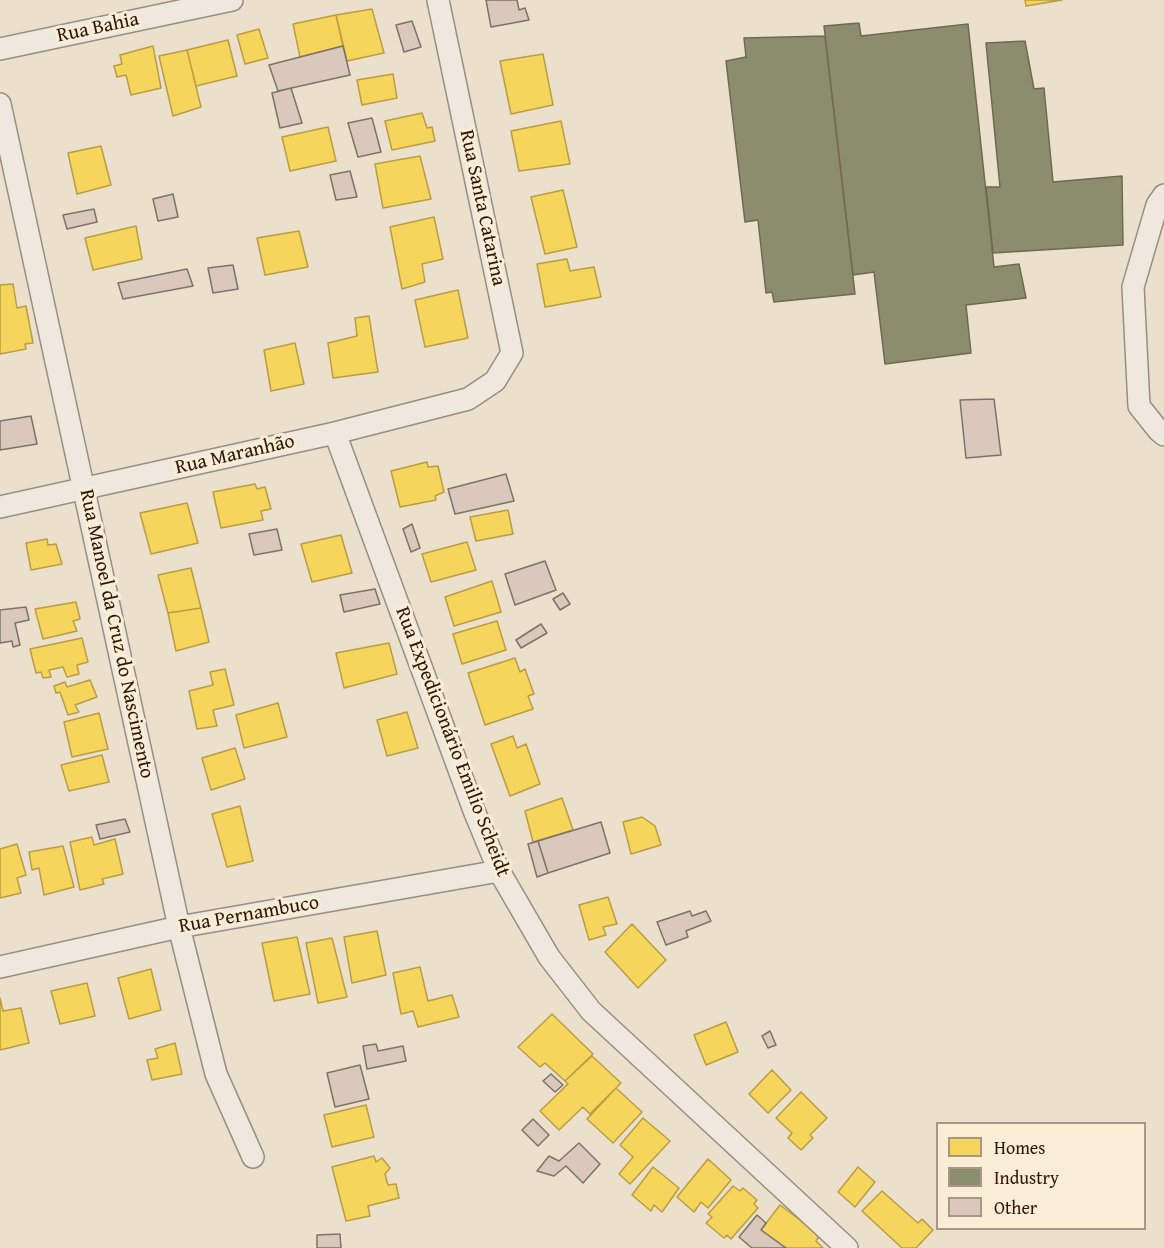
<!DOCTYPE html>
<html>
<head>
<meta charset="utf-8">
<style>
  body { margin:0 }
  #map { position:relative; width:1164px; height:1248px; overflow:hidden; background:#ebe0cc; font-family:"Gentium Book Plus",serif }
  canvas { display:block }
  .legend { position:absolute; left:936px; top:1122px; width:210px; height:108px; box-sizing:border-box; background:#faedd5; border:2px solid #a89784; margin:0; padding:8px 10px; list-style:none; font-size:18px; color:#2e170a }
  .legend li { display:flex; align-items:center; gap:12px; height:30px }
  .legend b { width:30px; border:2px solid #a89784 }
</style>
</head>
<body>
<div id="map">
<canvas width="1164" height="1248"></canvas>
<ul class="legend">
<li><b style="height:16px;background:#f6d55c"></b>Homes</li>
<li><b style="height:16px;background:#8c8c6e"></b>Industry</li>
<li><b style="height:16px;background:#dbc8bd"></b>Other</li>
</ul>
</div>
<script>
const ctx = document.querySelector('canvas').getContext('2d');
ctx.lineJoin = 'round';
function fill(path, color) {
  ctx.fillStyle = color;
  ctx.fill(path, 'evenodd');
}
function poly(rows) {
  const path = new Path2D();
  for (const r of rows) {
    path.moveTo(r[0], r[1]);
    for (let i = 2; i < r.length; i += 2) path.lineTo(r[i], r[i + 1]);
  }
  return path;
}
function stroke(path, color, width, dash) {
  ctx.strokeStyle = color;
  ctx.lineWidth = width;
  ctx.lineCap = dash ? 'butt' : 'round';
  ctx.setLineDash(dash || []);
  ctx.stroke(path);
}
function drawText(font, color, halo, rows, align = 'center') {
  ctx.font = font + ' "Gentium Book Plus",serif';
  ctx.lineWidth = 6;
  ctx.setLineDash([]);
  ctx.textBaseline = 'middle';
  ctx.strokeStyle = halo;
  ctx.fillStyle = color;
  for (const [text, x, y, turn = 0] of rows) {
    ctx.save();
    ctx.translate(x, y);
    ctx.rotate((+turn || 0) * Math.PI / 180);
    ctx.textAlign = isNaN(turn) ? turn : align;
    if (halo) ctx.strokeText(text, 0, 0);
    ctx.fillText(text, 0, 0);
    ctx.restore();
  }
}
const homes = poly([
  [1025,0,1062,0,1026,6,1025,0],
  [372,9,384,53,347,61,336,15,372,9],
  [336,15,343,46,300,57,293,24,336,15],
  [259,29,268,58,245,64,237,35,259,29],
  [228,40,237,76,196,86,187,50,228,40],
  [153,46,161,88,131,95,126,75,117,77,114,66,122,64,120,55,153,46],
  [187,50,201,107,173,116,159,56,187,50],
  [543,54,553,105,511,114,500,61,543,54],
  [393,74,397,98,362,105,357,80,393,74],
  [422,113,427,128,432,127,435,141,392,150,385,121,422,113],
  [561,121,570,164,519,171,511,131,561,121],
  [328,127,336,161,290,171,282,137,328,127],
  [101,146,111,185,77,194,68,153,101,146],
  [420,156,431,199,383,208,375,164,420,156],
  [563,190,577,247,545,254,531,197,563,190],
  [434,217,443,259,422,264,425,282,402,289,390,227,434,217],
  [136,226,142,259,93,270,85,238,136,226],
  [299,231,308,267,265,275,257,238,299,231],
  [567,259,570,271,594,267,601,297,545,307,537,264,567,259],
  [13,284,17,308,26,306,33,343,25,344,26,349,0,354,0,285,13,284],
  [458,290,468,338,425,347,415,300,458,290],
  [369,316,378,372,333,378,328,343,357,336,355,318,369,316],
  [295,343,304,384,271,391,264,350,295,343],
  [427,462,428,467,438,466,444,492,435,496,436,500,400,507,391,471,427,462],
  [255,484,257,489,265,487,271,509,261,511,263,520,221,528,213,492,255,484],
  [187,503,198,543,151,554,140,513,187,503],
  [508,510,513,534,476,541,470,517,508,510],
  [341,535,352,573,312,582,301,544,341,535],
  [47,539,48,545,56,544,62,564,31,570,26,543,47,539],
  [467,542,476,570,431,582,422,554,467,542],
  [191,568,201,608,168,613,158,575,191,568],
  [492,581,501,612,454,626,445,597,492,581],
  [76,602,80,619,73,621,77,631,43,639,35,609,76,602],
  [201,608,209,642,176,651,168,613,201,608],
  [497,621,506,650,462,664,453,634,497,621],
  [82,638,88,662,77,665,79,674,67,677,63,667,49,670,51,677,43,678,41,672,36,673,30,649,82,638],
  [389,643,397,674,344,688,336,653,389,643],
  [515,658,520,672,525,669,534,694,528,696,533,709,485,725,468,673,515,658],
  [225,669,234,705,213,710,217,726,197,729,189,691,213,685,210,672,225,669],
  [90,680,97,697,75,705,79,712,68,715,60,692,56,693,54,686,65,682,67,687,90,680],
  [278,703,287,737,244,748,236,715,278,703],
  [407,712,418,748,387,756,377,720,407,712],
  [99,713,108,749,72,757,64,722,99,713],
  [513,736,517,748,526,744,540,784,510,796,491,744,513,736],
  [235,748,245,779,211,790,202,758,235,748],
  [102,755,109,782,69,791,61,765,102,755],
  [562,798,573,830,533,842,525,811,562,798],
  [240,806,253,861,227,867,212,814,240,806],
  [642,817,655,826,661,845,631,854,623,822,642,817],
  [92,837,94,845,115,839,123,874,102,879,104,884,80,890,70,842,92,837],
  [17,844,26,875,17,878,21,893,0,898,0,849,17,844],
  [63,846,74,887,44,895,39,868,32,870,29,852,63,846],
  [608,897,617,924,603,927,606,935,589,940,579,905,608,897],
  [632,924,666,960,638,988,605,952,632,924],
  [377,931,386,975,352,983,344,937,377,931],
  [297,937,310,994,274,1001,262,943,297,937],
  [332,938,347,997,318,1003,306,943,332,938],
  [420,967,428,1001,452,995,459,1017,418,1027,413,1011,401,1014,393,973,420,967],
  [151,969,161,1010,129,1019,118,978,151,969],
  [87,983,95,1016,60,1024,51,991,87,983],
  [0,998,3,1011,21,1008,29,1043,0,1050,0,998],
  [552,1014,593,1054,565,1081,545,1063,540,1067,518,1047,552,1014],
  [726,1022,738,1052,706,1065,694,1035,726,1022],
  [175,1043,182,1074,152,1080,147,1060,158,1058,155,1049,175,1043],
  [592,1056,621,1083,590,1114,583,1107,559,1130,540,1111,568,1084,565,1081,592,1056],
  [772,1070,791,1090,768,1113,749,1094,772,1070],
  [616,1088,642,1112,613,1143,587,1119,616,1088],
  [801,1092,827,1118,810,1135,813,1138,801,1150,788,1138,792,1133,776,1118,801,1092],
  [366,1105,374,1137,332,1147,324,1115,366,1105],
  [643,1118,670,1141,630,1184,619,1174,633,1157,620,1145,643,1118],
  [374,1156,376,1162,382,1158,390,1168,385,1174,388,1185,396,1184,399,1198,368,1206,370,1216,346,1221,332,1167,374,1156],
  [708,1159,731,1180,708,1208,701,1202,694,1212,677,1197,708,1159],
  [653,1167,679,1188,662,1212,654,1205,651,1211,632,1195,653,1167],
  [858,1167,875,1182,855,1207,838,1192,858,1167],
  [733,1186,740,1191,743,1188,757,1200,754,1204,758,1208,731,1239,727,1235,724,1238,706,1223,712,1217,708,1214,733,1186],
  [882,1191,918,1223,922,1219,933,1230,916,1248,902,1248,862,1211,882,1191],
  [780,1205,820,1235,816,1241,823,1248,786,1248,761,1230,780,1205]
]);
const industry = poly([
  [859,23,861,36,968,24,994,267,1019,264,1026,298,966,305,971,353,885,364,874,272,853,275,824,26,859,23],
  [825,36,855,294,774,302,772,292,766,293,758,220,745,222,726,61,746,57,744,38,825,36],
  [1025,41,1034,89,1044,88,1053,182,1122,176,1123,245,993,253,986,187,1000,187,986,43,1025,41]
]);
const building = poly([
  [486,0,517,0,519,10,525,8,529,20,491,27,486,0],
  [412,21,421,47,404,52,396,25,412,21],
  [343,46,350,75,278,91,269,65,343,46],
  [291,88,302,123,280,128,272,93,291,88],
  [372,118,381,152,358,157,348,123,372,118],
  [350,171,357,197,336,200,330,175,350,171],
  [173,194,178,217,158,221,153,199,173,194],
  [94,209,97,222,67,229,63,215,94,209],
  [233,265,238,289,213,293,208,268,233,265],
  [187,269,193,286,123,299,118,283,187,269],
  [994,399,1001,455,966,458,960,400,994,399],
  [31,416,37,444,0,450,0,421,31,416],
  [506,474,514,501,455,514,448,489,506,474],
  [412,524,420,548,411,552,403,529,412,524],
  [277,529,282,550,254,555,249,534,277,529],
  [545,561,556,590,515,605,505,574,545,561],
  [375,589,380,604,344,612,340,595,375,589],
  [563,593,570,604,560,610,553,599,563,593],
  [26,607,29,620,15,623,20,645,13,647,12,641,0,643,0,610,26,607],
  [541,624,547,633,521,648,516,640,541,624],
  [125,819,130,832,100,839,96,825,125,819],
  [601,822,610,853,548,873,538,841,601,822],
  [538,841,548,873,537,877,528,844,538,841],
  [690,911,692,916,706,911,711,921,686,931,688,937,666,945,657,922,690,911],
  [770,1031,776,1045,768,1048,762,1036,770,1031],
  [376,1044,378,1051,403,1046,406,1061,367,1069,363,1046,376,1044],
  [360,1065,369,1099,335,1107,327,1073,360,1065],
  [551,1074,563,1085,555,1092,543,1081,551,1074],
  [533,1119,549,1135,538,1146,522,1130,533,1119],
  [579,1143,600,1164,583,1183,566,1166,554,1176,537,1171,549,1156,559,1161,579,1143],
  [757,1215,766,1223,761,1230,786,1248,752,1248,739,1237,757,1215],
  [340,1234,341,1248,317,1248,317,1235,340,1234]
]);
const street = poly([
  [0,49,232,0],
  [0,104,179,927,216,1074,253,1157],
  [1164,195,1157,205,1133,287,1139,406,1159,431,1164,435],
  [335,433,475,813,499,871,549,957,591,1011,847,1248],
  [0,507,335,433,468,399,495,381,512,353,438,0],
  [0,967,179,927,499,871]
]);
const streetNames = [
  ["Rua Bahia",98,28,-12],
  ["Rua Santa Catarina",482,208,78],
  ["Rua Maranhão",235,455,-13],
  ["Rua Manoel da Cruz do Nascimento",116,634,78],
  ["Rua Expedicionário Emilio Scheidt",452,742,69],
  ["Rua Pernambuco",249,915,-10]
];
fill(homes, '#f6d55c');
stroke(homes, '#ba9c43', 1.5);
fill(industry, '#8c8c6e');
stroke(industry, '#706950', 1.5);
fill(building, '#dbc8bd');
stroke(building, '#7c7368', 1.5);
stroke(street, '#978e81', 24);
stroke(street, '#eee8de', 21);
drawText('20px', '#2e170a', '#faedd5', streetNames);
</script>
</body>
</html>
